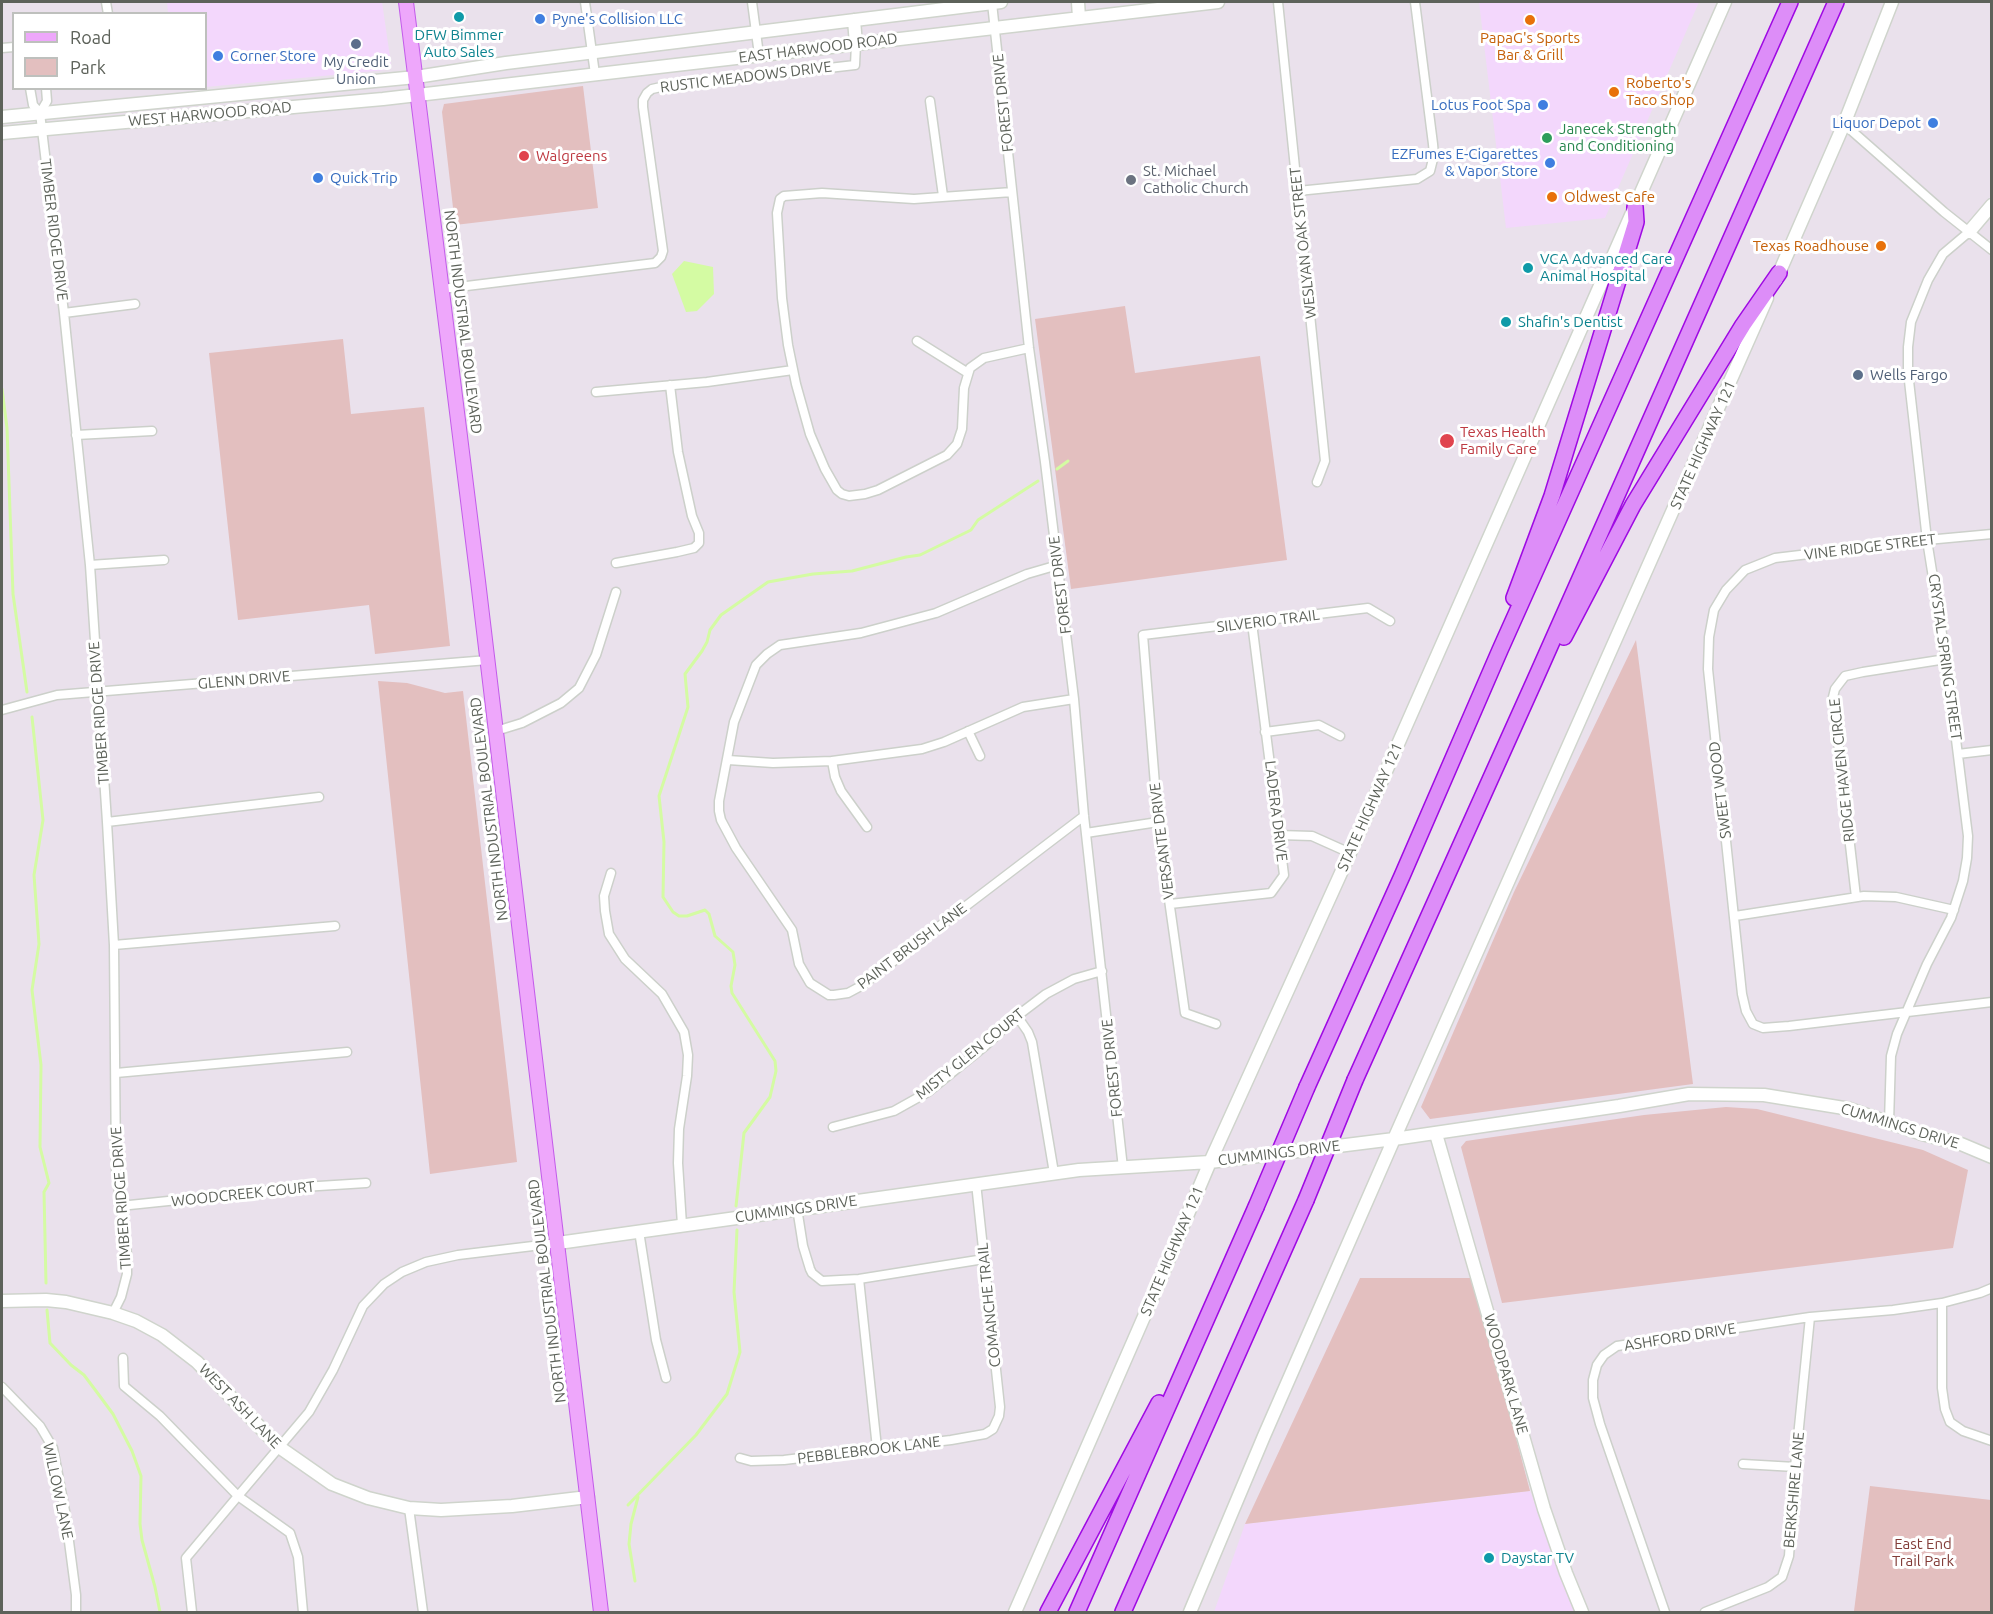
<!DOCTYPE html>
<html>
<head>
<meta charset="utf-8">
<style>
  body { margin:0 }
  #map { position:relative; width:1993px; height:1614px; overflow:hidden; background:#eae1ec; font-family:Ubuntu,sans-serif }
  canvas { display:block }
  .frame { position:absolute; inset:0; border:3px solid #5d625a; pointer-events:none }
  .legend { position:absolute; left:12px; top:12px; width:195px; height:78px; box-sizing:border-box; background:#fff; border:2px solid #bec0bd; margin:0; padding:8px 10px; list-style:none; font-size:18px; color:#5d625a }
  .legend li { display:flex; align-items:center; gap:12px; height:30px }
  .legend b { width:30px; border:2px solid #bec0bd }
</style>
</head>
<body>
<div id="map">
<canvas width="1993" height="1614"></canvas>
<div class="frame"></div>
<ul class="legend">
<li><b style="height:8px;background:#eea7fb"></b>Road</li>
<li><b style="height:16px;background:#e3bfbf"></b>Park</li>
</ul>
</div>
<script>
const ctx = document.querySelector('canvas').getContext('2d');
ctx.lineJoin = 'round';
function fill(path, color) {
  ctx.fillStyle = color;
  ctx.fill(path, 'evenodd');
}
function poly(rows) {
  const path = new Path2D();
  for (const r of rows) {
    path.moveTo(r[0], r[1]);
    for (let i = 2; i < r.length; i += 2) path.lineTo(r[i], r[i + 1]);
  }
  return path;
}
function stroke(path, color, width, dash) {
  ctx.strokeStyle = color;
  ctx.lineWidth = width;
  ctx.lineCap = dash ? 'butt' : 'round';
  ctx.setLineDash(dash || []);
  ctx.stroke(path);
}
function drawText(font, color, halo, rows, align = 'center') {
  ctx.font = font + ' Ubuntu,sans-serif';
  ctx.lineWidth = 6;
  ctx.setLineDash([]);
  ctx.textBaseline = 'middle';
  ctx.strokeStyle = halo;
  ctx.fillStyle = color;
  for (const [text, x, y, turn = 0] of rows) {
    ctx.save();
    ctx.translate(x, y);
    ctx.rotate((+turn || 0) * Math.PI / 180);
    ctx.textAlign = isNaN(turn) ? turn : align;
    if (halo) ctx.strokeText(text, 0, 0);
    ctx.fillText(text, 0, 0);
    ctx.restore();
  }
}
const commercial = poly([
  [167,2,382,2,391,64,386,70,206,87,206,14,168,13],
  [1479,2,1699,2,1605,218,1506,228],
  [1530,1491,1575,1612,1214,1612,1245,1524]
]);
const green = poly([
  [583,86,598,208,455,225,442,112,444,104],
  [1125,306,1135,373,1260,356,1287,560,1071,589,1035,319],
  [343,339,351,414,424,407,450,646,375,654,369,605,238,620,209,353],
  [1636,640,1693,1084,1430,1119,1421,1107,1514,892],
  [378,681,407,683,445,693,463,691,517,1162,430,1174],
  [1726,1107,1757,1109,1923,1150,1968,1170,1953,1248,1502,1303,1461,1147,1466,1141,1644,1115],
  [1360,1278,1474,1278,1530,1491,1245,1524],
  [1870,1486,1991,1500,1991,1612,1851,1612,1854,1611]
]);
const water = poly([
  [684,261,713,267,714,294,697,311,686,312,672,274]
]);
const stream = poly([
  [2,389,7,428,13,594,27,692],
  [1057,469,1068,461],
  [32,717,43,820,34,875,39,944,32,990,41,1065,40,1147,49,1183,44,1192,46,1283],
  [736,1206,744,1133,770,1097,776,1071,775,1061,732,993,731,986,735,965,733,952,715,936,709,914,705,910,687,916,679,916,673,912,663,897,664,842,659,796,688,707,685,674,702,651,707,642,710,630,721,615,768,582,813,574,852,571,906,557,920,555,971,530,978,520,1038,481],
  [47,1310,50,1343,71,1365,84,1375,99,1395,113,1414,132,1451,141,1476,140,1524,142,1540,155,1587,160,1612],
  [628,1505,696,1435,727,1394,740,1352,734,1292,737,1230],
  [635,1581,629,1544,631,1524,638,1497]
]);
const street = poly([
  [106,2,108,14],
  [585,2,595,74],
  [752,2,759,55],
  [1278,2,1325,461,1317,482],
  [992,3,1029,348,1045,462,1074,699,1084,816,1123,1168],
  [2,48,14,47],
  [30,88,33,105,40,113],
  [930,101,943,196],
  [40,113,64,313,90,565,107,822,114,945,116,1169,127,1255,127,1274,121,1297,113,1313],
  [40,113,47,101,46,88],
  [1844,124,1944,212,1992,250],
  [1298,191,1417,179,1430,171,1434,155,1433,144,1415,2],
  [1012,192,914,199,822,193,784,196,780,199,777,213,782,298,788,345,796,384,810,434,825,469,837,490,842,494,849,496,865,494,878,490,947,455,957,444,962,429,964,388,970,368,984,358,1029,348],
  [442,289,655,263,661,257,663,251,643,107,643,100,647,93,652,89,661,87,855,65,856,44],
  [64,313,135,304],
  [917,341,968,373],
  [596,392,707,382,793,370],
  [76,435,152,431],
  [1992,534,1927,540,1775,558,1745,570,1726,590,1714,610,1709,637,1708,669,1742,994,1746,1011,1753,1024,1763,1028,1789,1026,1992,1002],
  [616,563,677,552,694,548,699,543,699,533,692,516,678,452,670,385],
  [90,565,164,560],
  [1058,565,1027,574,936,613,861,633,780,645,767,654,756,665,734,722,719,801,719,811,721,820,736,848,792,930,799,964,810,983,829,995,834,995,848,993,861,986,1084,816],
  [2,710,57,695,488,660],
  [496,731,522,723,561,703,579,688,596,655,616,592],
  [968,731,980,756],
  [1265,732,1319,725,1340,736],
  [1958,754,1992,750],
  [728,760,773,763,832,761,922,749,944,742,1023,707,1074,699],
  [832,761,835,777,841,791,867,827],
  [107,822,319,797],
  [1086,833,1158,822],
  [1279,835,1312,836,1350,853],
  [611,873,604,896,605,911,609,934,625,959,662,994,684,1032,688,1055,687,1076,679,1129,678,1163,682,1225],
  [1856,897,1833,697,1835,689,1845,676,1863,672,1946,659],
  [1170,904,1271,893,1284,875,1252,623],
  [1735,916,1864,896,1896,897,1954,910],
  [114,945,335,926],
  [1017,1016,1028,1032,1032,1042,1054,1173],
  [1216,1024,1185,1013,1158,822,1143,635,1368,608,1390,621],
  [116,1073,347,1052],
  [1889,1122,1891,1056,1897,1034,1927,964,1951,918,1963,881,1967,858,1968,836,1946,659,1927,540,1908,372,1908,347,1911,322,1928,280,1943,254,1969,232],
  [833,1127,894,1111,928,1092,985,1046,1017,1016,1046,994,1074,979,1102,971],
  [120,1206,303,1187,366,1183],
  [797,1208,803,1246,810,1269,812,1273,822,1281,859,1279,984,1259],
  [639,1231,656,1340,666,1378],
  [859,1279,877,1448],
  [1942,1303,1942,1388,1945,1409,1950,1422,1963,1431,1992,1441],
  [123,1358,124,1386,160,1416,238,1496,186,1558,192,1612],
  [2,1387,40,1426,53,1448,65,1511,76,1595,76,1612],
  [740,1458,751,1461,784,1460,951,1440,985,1434,993,1429,999,1416,1000,1407,976,1183],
  [1743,1464,1795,1467],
  [409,1508,423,1612],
  [303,1612,298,1557,290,1533,238,1496,309,1412,333,1370,363,1306,384,1284,402,1272,426,1262,458,1255,558,1243],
  [1665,1612,1600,1424,1593,1398,1593,1380,1597,1365,1604,1355,1617,1346,1810,1317,1893,1310,1942,1303,1980,1293,1992,1288],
  [1705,1612,1768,1587,1782,1577,1789,1556,1795,1467,1810,1317]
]);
const secondary = poly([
  [1078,2,1079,18],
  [854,20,856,44],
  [2,117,416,77,506,63,1001,2],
  [2,133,383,99,1218,2],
  [1969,232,1992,205],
  [1776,280,1844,124,1892,2],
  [1436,1134,1544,1509,1566,1573,1582,1612],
  [558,1243,1079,1170,1210,1162,1394,1139,1619,1106,1689,1094,1764,1095,1850,1109,1922,1134,1961,1144,1992,1157],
  [2,1301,46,1300,66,1302,113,1313,136,1321,162,1335,197,1362,279,1447,332,1484,368,1498,409,1508,441,1510,512,1506,588,1497],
  [1015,1612,1157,1287,1210,1162,1350,853,1725,2],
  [1190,1612,1264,1436,1394,1139,1767,298]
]);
const primary = poly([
  [406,2,478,581,601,1612]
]);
const highway = poly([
  [1514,598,1552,496,1636,222,1635,207],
  [1564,637,1633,505,1743,325,1779,273],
  [1355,1080,1534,682,1836,2],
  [1307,1087,1402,876,1500,650,1790,2],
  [1048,1612,1159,1403],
  [1077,1612,1256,1207],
  [1123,1612,1306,1200]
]);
const highwayBridge = poly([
  [1306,1200,1355,1080],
  [1256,1207,1307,1087]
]);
const markers = [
  [459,17,6,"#0f9aa8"],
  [540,19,6,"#3f7fe0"],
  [1530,20,6,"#e8710a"],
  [356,44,6,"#5c6f8a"],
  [218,56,6,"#3f7fe0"],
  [1614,92,6,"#e8710a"],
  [1543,105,6,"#3f7fe0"],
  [1933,123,6,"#3f7fe0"],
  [1547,138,6,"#2e9e5b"],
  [524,156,6,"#e0444e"],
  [1550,163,6,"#3f7fe0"],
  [318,178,6,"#3f7fe0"],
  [1131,180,6,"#6b7280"],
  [1552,197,6,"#e8710a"],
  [1881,246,6,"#e8710a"],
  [1528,268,6,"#0f9aa8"],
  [1506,322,6,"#0f9aa8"],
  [1858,375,6,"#5c6f8a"],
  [1447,441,8,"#e0444e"],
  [1489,1558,6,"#0f9aa8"]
];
const shopNames = [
  ["Pyne's Collision LLC",552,19],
  ["Corner Store",230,56],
  ["Lotus Foot Spa",1531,105,"right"],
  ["Liquor Depot",1921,123,"right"],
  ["EZFumes E-Cigarettes",1538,154,"right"],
  ["& Vapor Store",1538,171,"right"],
  ["Quick Trip",330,178]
];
const cultureNames = [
  ["DFW Bimmer",459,35,"center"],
  ["Auto Sales",459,52,"center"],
  ["VCA Advanced Care",1540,259],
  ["Animal Hospital",1540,276],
  ["Shafin's Dentist",1518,322],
  ["Daystar TV",1501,1558]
];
const foodNames = [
  ["PapaG's Sports",1530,38,"center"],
  ["Bar & Grill",1530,55,"center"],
  ["Roberto's",1626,83],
  ["Taco Shop",1626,100],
  ["Oldwest Cafe",1564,197],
  ["Texas Roadhouse",1869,246,"right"]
];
const streetNames = [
  ["EAST HARWOOD ROAD",818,48,-7],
  ["RUSTIC MEADOWS DRIVE",746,77,-7],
  ["FOREST DRIVE",1003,103,-96],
  ["WEST HARWOOD ROAD",210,114,-5],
  ["TIMBER RIDGE DRIVE",54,230,83],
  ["WESLYAN OAK STREET",1303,243,-96],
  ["NORTH INDUSTRIAL BOULEVARD",463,322,83],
  ["STATE HIGHWAY 121",1703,445,-66],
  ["VINE RIDGE STREET",1870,547,-7],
  ["FOREST DRIVE",1060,585,-97],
  ["SILVERIO TRAIL",1268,621,-7],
  ["CRYSTAL SPRING STREET",1945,657,82],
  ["GLENN DRIVE",244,680,-5],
  ["TIMBER RIDGE DRIVE",99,713,-94],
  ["RIDGE HAVEN CIRCLE",1842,770,-96],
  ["SWEET WOOD",1720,790,-97],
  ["STATE HIGHWAY 121",1370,807,-66],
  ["NORTH INDUSTRIAL BOULEVARD",489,809,-97],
  ["LADERA DRIVE",1276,811,83],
  ["VERSANTE DRIVE",1162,841,-97],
  ["PAINT BRUSH LANE",912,946,-37],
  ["MISTY GLEN COURT",970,1054,-39],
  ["FOREST DRIVE",1112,1068,-96],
  ["CUMMINGS DRIVE",1900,1126,17],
  ["CUMMINGS DRIVE",1279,1153,-7],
  ["WOODCREEK COURT",243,1194,-6],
  ["TIMBER RIDGE DRIVE",121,1198,-94],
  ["CUMMINGS DRIVE",796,1209,-8],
  ["STATE HIGHWAY 121",1172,1251,-67],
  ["NORTH INDUSTRIAL BOULEVARD",547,1291,-97],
  ["COMANCHE TRAIL",989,1305,-96],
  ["ASHFORD DRIVE",1680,1337,-9],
  ["WOODPARK LANE",1506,1374,74],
  ["WEST ASH LANE",240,1406,46],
  ["PEBBLEBROOK LANE",869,1450,-7],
  ["BERKSHIRE LANE",1794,1490,-85],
  ["WILLOW LANE",58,1491,78]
];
const serviceNames = [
  ["My Credit",356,62],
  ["Union",356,79],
  ["Wells Fargo",1870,375,"left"]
];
const leisureNames = [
  ["Janecek Strength",1559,129],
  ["and Conditioning",1559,146]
];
const healthNames = [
  ["Walgreens",536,156],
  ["Texas Health",1460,432],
  ["Family Care",1460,449]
];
const worshipNames = [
  ["St. Michael",1143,171],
  ["Catholic Church",1143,188]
];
const parkNames = [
  ["East End",1923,1544],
  ["Trail Park",1923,1561]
];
fill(commercial, '#f3d7fc');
fill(green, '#e3bfbf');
fill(water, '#d4fba3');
stroke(stream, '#d4fba3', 3);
stroke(street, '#ccd0ca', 11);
stroke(secondary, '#cfd4cc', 15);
stroke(primary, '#c35cea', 16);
stroke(highway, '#9f0ae3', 18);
stroke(street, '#fff', 8);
stroke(secondary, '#fff', 12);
stroke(primary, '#eea7fb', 14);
stroke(highway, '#dd8df8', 15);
stroke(highwayBridge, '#9f0ae3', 18, []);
stroke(highwayBridge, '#dd8df8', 15);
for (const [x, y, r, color] of markers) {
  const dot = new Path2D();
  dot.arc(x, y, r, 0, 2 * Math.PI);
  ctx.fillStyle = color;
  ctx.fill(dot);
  stroke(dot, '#fff', 2);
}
drawText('15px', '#366cbe', '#fff', shopNames, 'left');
drawText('15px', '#0d838f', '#fff', cultureNames, 'left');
drawText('15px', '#c56008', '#fff', foodNames, 'left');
drawText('15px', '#5d625a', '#fff', streetNames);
drawText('15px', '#4e5e75', '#fff', serviceNames);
drawText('15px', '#27864d', '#fff', leisureNames, 'left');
drawText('15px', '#be3a42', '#fff', healthNames, 'left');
drawText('15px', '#5b616d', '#fff', worshipNames, 'left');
drawText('15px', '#823c38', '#fff', parkNames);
</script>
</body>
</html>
